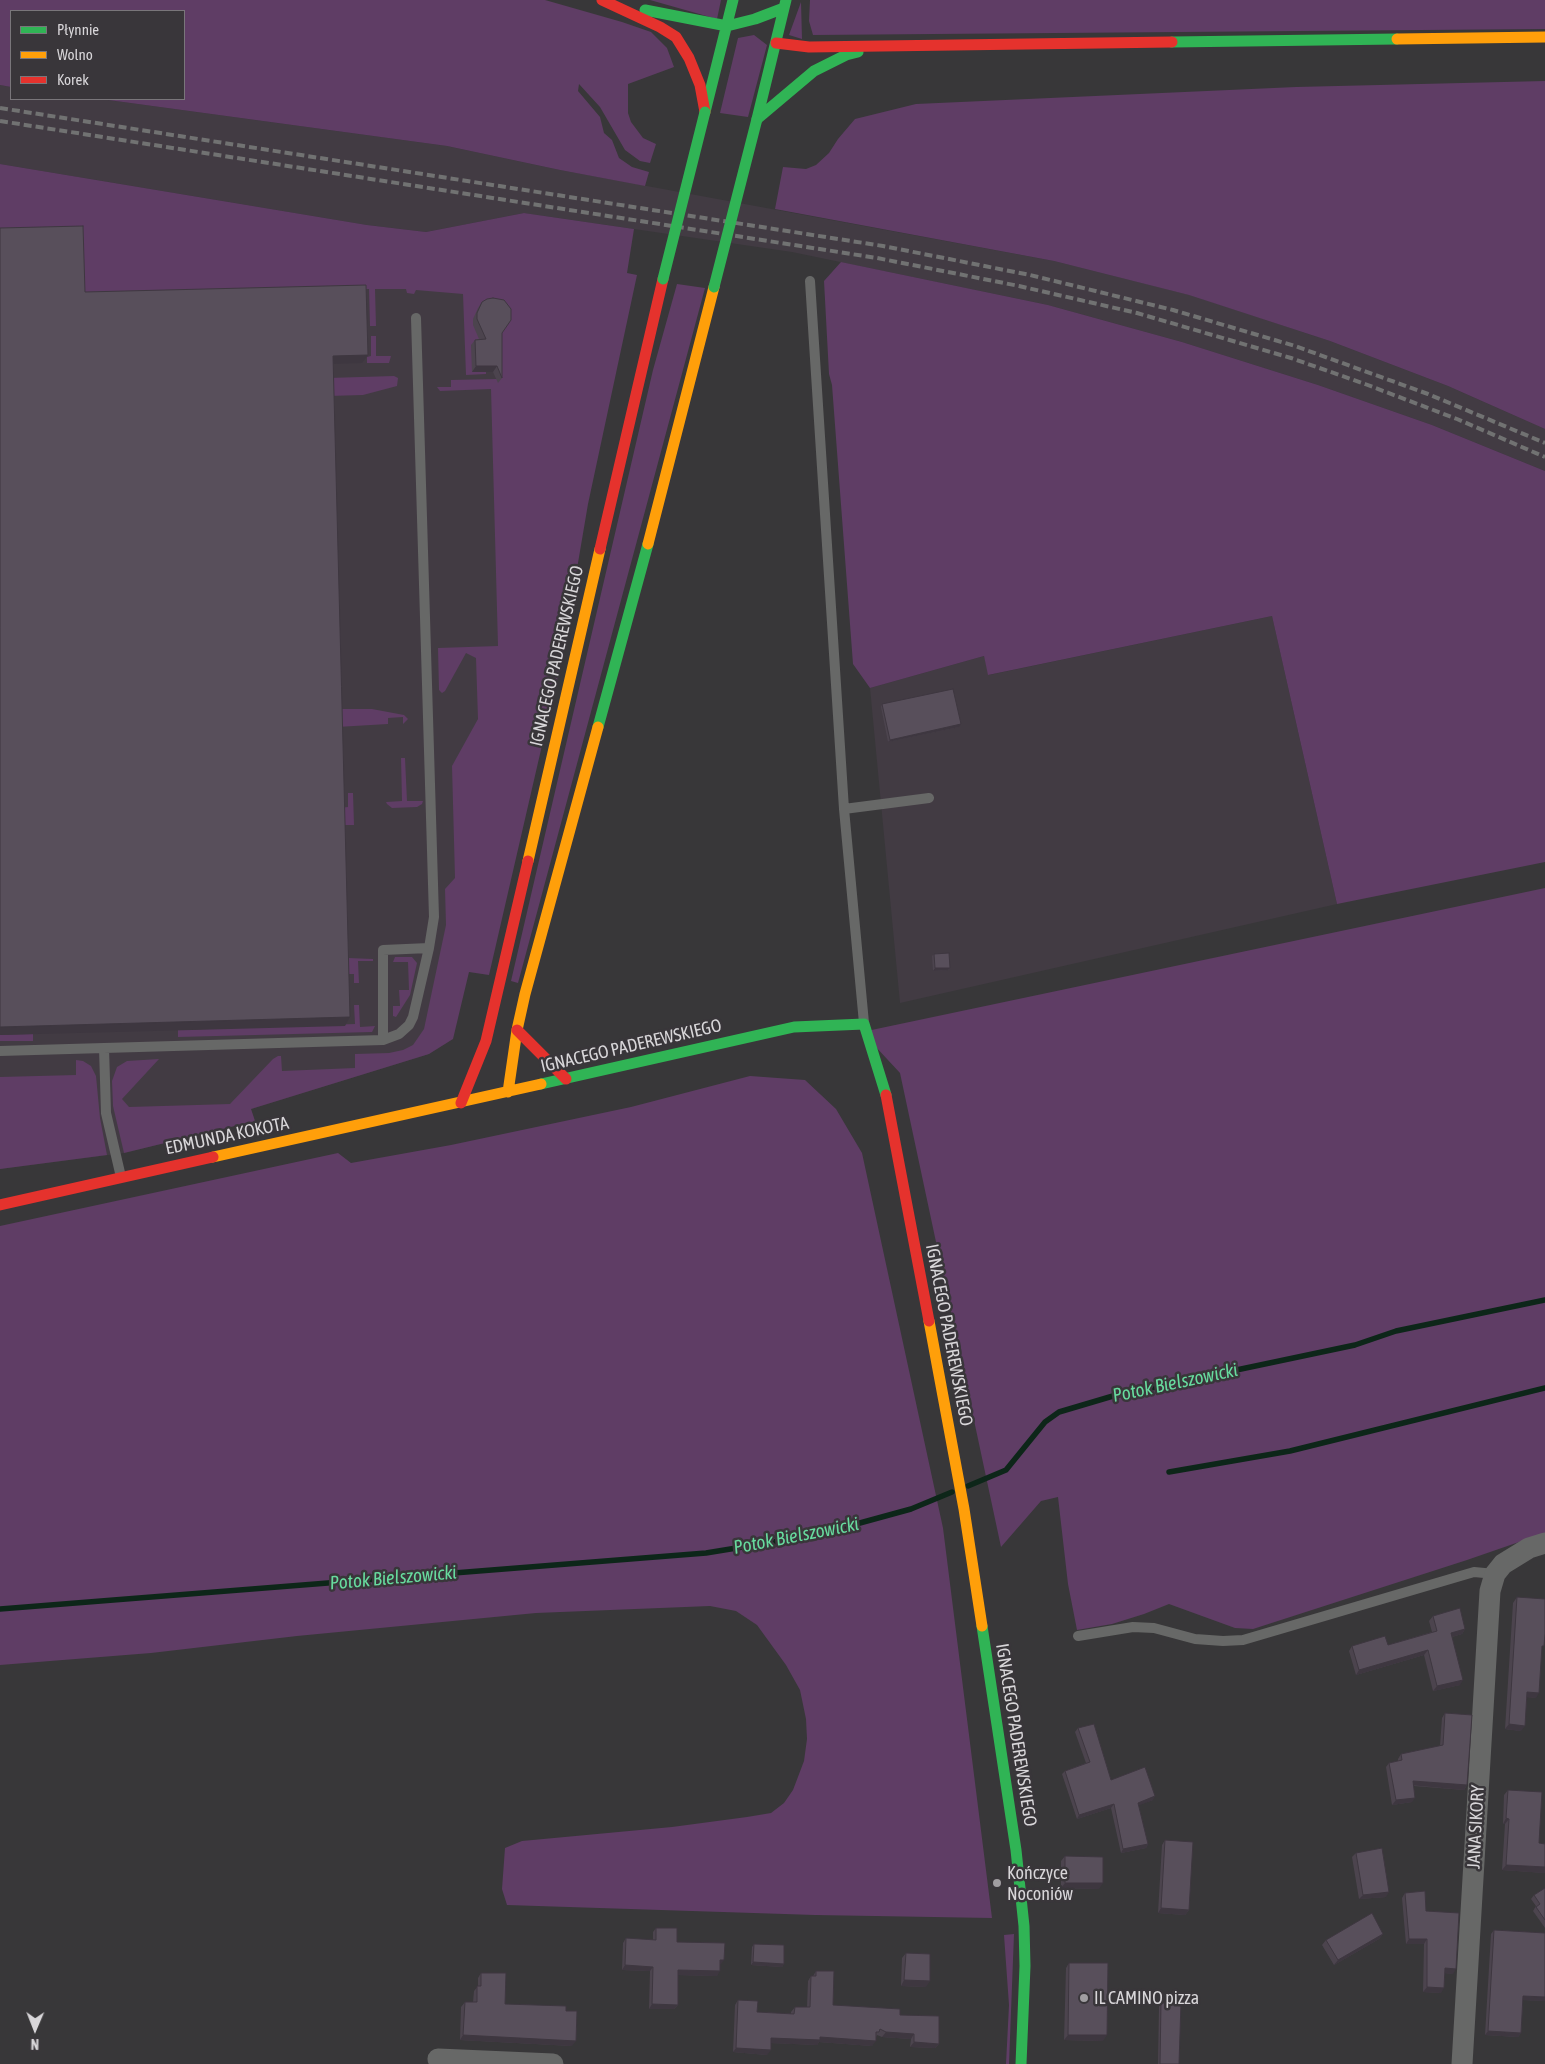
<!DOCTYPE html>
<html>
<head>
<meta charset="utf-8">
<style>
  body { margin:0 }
  #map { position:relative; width:1545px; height:2064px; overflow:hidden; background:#383739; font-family:"Asap Condensed",sans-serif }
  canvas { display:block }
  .legend { position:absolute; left:10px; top:10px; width:175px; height:90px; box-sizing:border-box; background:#39363a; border:1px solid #79767a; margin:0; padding:6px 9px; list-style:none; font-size:15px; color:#d8d6d9 }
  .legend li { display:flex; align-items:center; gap:10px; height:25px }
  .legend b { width:25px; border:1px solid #79767a }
  .north { position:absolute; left:10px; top:2004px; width:50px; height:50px; -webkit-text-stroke:4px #39363a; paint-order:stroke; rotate:181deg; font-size:14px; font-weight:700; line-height:20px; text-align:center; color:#d8d6d9 }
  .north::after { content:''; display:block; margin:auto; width:18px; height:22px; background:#d8d6d9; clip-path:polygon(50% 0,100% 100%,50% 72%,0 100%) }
</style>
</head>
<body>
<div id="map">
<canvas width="1545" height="2064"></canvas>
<ul class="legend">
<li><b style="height:6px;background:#30b455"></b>Płynnie</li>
<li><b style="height:6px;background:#ff9f0a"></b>Wolno</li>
<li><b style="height:6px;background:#e5322d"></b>Korek</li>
</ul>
<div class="north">N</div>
</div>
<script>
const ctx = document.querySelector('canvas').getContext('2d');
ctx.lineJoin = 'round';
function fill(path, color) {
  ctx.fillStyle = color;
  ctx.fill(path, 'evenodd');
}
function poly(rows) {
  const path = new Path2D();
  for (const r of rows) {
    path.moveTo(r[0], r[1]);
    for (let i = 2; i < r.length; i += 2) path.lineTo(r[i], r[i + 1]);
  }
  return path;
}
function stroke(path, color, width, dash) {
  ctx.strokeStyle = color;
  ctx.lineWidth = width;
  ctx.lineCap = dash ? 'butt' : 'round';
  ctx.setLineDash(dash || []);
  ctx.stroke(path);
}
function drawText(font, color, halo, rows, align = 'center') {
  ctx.font = font + ' "Asap Condensed",sans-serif';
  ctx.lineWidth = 5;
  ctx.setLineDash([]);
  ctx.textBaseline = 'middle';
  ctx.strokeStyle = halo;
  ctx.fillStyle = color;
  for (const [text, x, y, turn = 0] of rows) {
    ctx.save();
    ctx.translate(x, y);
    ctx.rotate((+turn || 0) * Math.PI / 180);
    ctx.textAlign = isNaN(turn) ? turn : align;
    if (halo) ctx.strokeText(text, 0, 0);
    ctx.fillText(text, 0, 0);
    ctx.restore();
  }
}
const built = poly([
  [0,85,11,87,11,99,101,99,447,146,560,170,1054,261,1190,295,1330,341,1448,386,1545,429,1545,471,1432,425,1318,385,1182,342,1048,305,792,252,524,213,426,232,367,225,0,164],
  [0,185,467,266,569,234,429,1054,251,1109,255,1121,124,1153,0,1169],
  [1272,616,1337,904,900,1003,870,688,984,656,989,675]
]);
const green = poly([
  [0,0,545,0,622,22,651,32,667,48,674,67,628,84,628,113,631,122,643,138,656,144,650,163,640,161,625,150,600,107,579,84,578,91,600,117,604,133,612,140,619,158,632,167,649,172,645,186,560,170,447,146,101,99,184,99,184,11,11,11,11,87,0,85],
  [650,0,721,0,717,19],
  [810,0,1545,0,1545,29,813,35,809,21],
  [801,2,802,39,789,35],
  [754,35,767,45,748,117,720,113,738,38],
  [1545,81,1545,429,1448,386,1330,341,1189,295,1054,261,775,209,783,167,806,169,816,165,829,153,838,139,855,119,916,104,1296,87],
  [0,164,367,225,426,232,524,213,634,229,627,273,637,275,588,504,561,663,489,975,469,972,453,1039,429,1054,251,1109,255,1121,124,1153,113,1106,112,1081,117,1067,127,1061,159,1059,122,1099,129,1107,230,1104,273,1059,278,1056,281,1056,282,1071,355,1068,355,1054,389,1053,403,1050,413,1045,424,1029,446,925,445,889,455,878,452,766,478,719,476,658,466,653,445,691,442,693,439,690,438,648,498,646,491,389,440,391,437,387,451,387,451,380,497,379,497,371,472,372,486,372,486,374,466,375,463,294,416,290,414,294,407,293,406,289,375,289,376,326,370,326,369,289,79,301,0,236],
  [841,262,1048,305,1182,342,1318,385,1432,425,1545,471,1545,862,1337,904,1272,616,988,675,984,656,870,688,853,664,832,385,829,374,824,281],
  [677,284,705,288,518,983,511,981,653,370],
  [371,336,376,336,376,356,391,356,389,363,367,363,367,357,371,356],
  [394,376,398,378,397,386,363,395,328,396,328,378],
  [336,709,372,709,404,715,408,719,403,724,403,717,388,718,388,724,337,727],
  [401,758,405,758,407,801,423,801,422,804,417,807,392,808,387,804,386,802,402,801],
  [348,793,353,793,354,825,339,825,339,808,348,807],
  [1545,888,1545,1533,1467,1560,1253,1629,1235,1628,1169,1604,1144,1614,1112,1624,1077,1630,1068,1584,1058,1497,1041,1501,1001,1547,900,1073,862,1032],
  [395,957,412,957,417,963,410,995,396,1017,393,1016,393,1006,400,1006,399,990,409,990,408,962,393,962],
  [348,958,373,959,373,961,358,961,359,983,354,983,354,974,349,974],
  [354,1005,359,1005,360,1027,375,1026,372,1032,178,1037,178,1030,355,1024],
  [33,1034,33,1041,0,1041,0,1035],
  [76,1060,83,1061,91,1066,96,1076,100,1118,107,1155,0,1169,0,1077,76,1075],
  [750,1076,805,1080,836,1109,862,1153,943,1528,992,1918,815,1915,507,1905,502,1889,505,1848,522,1841,672,1827,747,1817,771,1813,784,1803,793,1790,804,1761,807,1739,806,1719,800,1690,786,1665,757,1625,736,1611,710,1606,536,1613,297,1636,151,1653,0,1665,0,1226,338,1153,351,1163,451,1145,631,1107],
  [1014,1934,1009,2064,1006,2064,1009,2005,1004,1935]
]);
const stream = poly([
  [1169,1472,1290,1451,1545,1388],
  [968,1486,1006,1470,1045,1422,1059,1412,1113,1396,1355,1345,1396,1331,1545,1300],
  [0,1609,706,1553,816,1535,911,1509,952,1492]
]);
const lane = poly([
  [810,281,844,809,864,1023],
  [844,809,929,798],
  [383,1040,383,950,429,948],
  [104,1048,383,1040,399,1034,409,1025,413,1017,429,948,434,917,416,318],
  [0,1051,104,1048,106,1113,121,1177],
  [1078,1636,1133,1627,1154,1628,1195,1639,1223,1641,1243,1640,1474,1572,1495,1574]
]);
const street = poly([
  [438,2059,553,2064],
  [1462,2064,1490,1591,1495,1574,1503,1564,1529,1548,1545,1543]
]);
const fast = poly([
  [645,10,727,26],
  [727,26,755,19,784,8],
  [1172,42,1397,39],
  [705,112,733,0],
  [757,119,786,0],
  [757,119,814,71,846,55,858,52],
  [598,727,648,544],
  [541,1084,794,1027,864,1024,886,1095],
  [982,1626,1016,1850,1024,1926,1025,1966,1021,2064]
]);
const slow = poly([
  [1397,39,1545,37],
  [648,544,714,287],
  [528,861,600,549],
  [508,1092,517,1030,525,994,598,727],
  [213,1157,541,1084],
  [929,1321,964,1509,982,1626]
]);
const jam = poly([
  [602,0,660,27,676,37,689,58,700,85,705,112],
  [776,43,809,47,1172,42],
  [600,549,663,279],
  [517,1030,566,1079],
  [886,1095,929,1321],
  [461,1103,486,1041,528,861],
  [0,1205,213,1157]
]);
const rail = poly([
  [0,108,883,246,1030,275,1173,310,1295,346,1428,394,1545,443],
  [0,121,877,258,1019,286,1137,313,1291,358,1365,384,1457,419,1545,457]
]);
const fastBridge = poly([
  [663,279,705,112],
  [714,287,757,119]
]);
const wall = poly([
  [482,302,502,333,502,378,498,383,493,372,472,372,471,345,475,340,479,339,473,325,473,319,478,308],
  [882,704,959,727,888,742,881,707],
  [934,954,950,968,948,970,933,971,932,956],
  [1517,1597,1542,1649,1536,1698,1527,1697,1521,1731,1505,1729,1513,1603],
  [1433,1616,1465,1629,1462,1634,1452,1637,1460,1685,1433,1691,1424,1655,1356,1675,1349,1651,1352,1646,1388,1645,1432,1632,1429,1621],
  [1445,1713,1467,1785,1464,1790,1414,1786,1412,1802,1392,1805,1386,1767,1389,1763,1398,1761,1398,1759,1401,1754,1440,1746,1442,1718],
  [1078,1728,1111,1780,1153,1800,1138,1805,1148,1844,1146,1848,1121,1853,1111,1808,1077,1819,1062,1774,1065,1771,1086,1763,1075,1732],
  [1508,1790,1539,1843,1545,1844,1545,1873,1502,1870,1505,1824,1503,1824,1504,1795],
  [1165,1840,1189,1910,1185,1915,1158,1913,1162,1845],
  [1356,1853,1386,1897,1359,1899,1352,1857],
  [1065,1856,1099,1889,1061,1888,1061,1861],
  [1545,1888,1545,1928,1533,1911,1536,1906,1531,1899,1534,1895],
  [1405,1893,1426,1911,1453,1974,1445,1973,1441,1993,1423,1992,1424,1944,1406,1944,1402,1898],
  [656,1928,677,1942,721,1964,720,1964,717,1976,678,1975,678,2005,674,2009,649,2009,650,1971,622,1970,623,1943,626,1938,653,1940,653,1932],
  [1494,1930,1545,1933,1545,2001,1523,2000,1521,2033,1518,2037,1485,2035,1491,1934],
  [1383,1934,1379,1939,1334,1965,1322,1945,1326,1940],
  [754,1944,784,1964,782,1967,751,1965,752,1947],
  [906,1953,926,1987,901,1986,902,1958],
  [1069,1963,1103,2041,1064,2040,1066,1968],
  [816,1971,833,2005,900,2015,939,2044,935,2048,910,2047,911,2039,882,2037,877,2035,872,2046,819,2042,817,2045,771,2043,767,2055,733,2052,735,2005,738,2000,757,2012,791,2014,791,2012,795,2007,807,2007,808,1981,811,1976,813,1976],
  [481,1973,505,2004,566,2011,572,2046,460,2040,461,2007,465,2002,473,2002,474,1991,478,1986,478,1978],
  [1161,2003,1179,2064,1158,2064,1159,2006]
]);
const shadedWall = poly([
  [368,355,362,363,327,364,333,356],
  [476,366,497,366,493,372,472,372],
  [961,724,959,727,888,742,890,740],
  [935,968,950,968,948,970,933,971],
  [350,1017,345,1026,0,1035,0,1027],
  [1465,1629,1462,1634,1448,1638,1451,1633],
  [1428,1650,1424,1655,1356,1675,1359,1670],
  [1463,1680,1460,1685,1433,1691,1437,1686],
  [1527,1692,1539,1693,1536,1698,1524,1697],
  [1509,1724,1525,1726,1521,1731,1505,1729],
  [1413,1781,1467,1785,1464,1790,1410,1785],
  [1155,1796,1153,1800,1135,1807,1138,1803],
  [1415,1798,1412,1802,1392,1805,1396,1800],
  [1114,1804,1111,1808,1077,1819,1079,1815],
  [1506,1818,1509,1819,1505,1824,1503,1824],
  [1148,1844,1146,1848,1121,1853,1123,1849],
  [1506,1865,1545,1867,1545,1873,1502,1870],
  [1065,1883,1103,1883,1099,1889,1061,1888],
  [1389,1892,1386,1897,1359,1899,1363,1895],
  [1161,1908,1189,1910,1185,1915,1158,1913],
  [1383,1934,1379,1939,1334,1965,1338,1960],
  [1409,1939,1427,1939,1424,1944,1406,1944],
  [720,1960,724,1960,721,1964,717,1964],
  [753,1962,784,1964,782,1967,751,1965],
  [625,1965,653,1967,650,1971,622,1970],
  [1445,1968,1456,1969,1453,1974,1442,1973],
  [678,1970,720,1971,717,1976,675,1975],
  [904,1980,930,1981,926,1987,901,1986],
  [1427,1987,1444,1988,1441,1993,1423,1992],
  [1523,1996,1545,1997,1545,2001,1520,2000],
  [652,2004,678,2005,674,2009,649,2009],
  [1488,2031,1521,2033,1518,2037,1485,2035],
  [886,2032,914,2034,911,2039,882,2037],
  [463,2035,576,2041,572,2046,460,2040],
  [1068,2035,1107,2035,1103,2041,1064,2040],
  [820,2037,876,2041,872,2046,819,2042,817,2045,768,2043,771,2038],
  [914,2042,939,2044,935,2048,910,2047],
  [736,2048,771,2050,767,2055,733,2052]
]);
const building = poly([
  [83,226,85,292,366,285,368,355,333,356,350,1017,0,1027,0,228,83,226],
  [493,298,504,300,511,309,511,320,502,333,502,378,497,366,476,366,475,340,486,339,477,319,477,313,482,302,487,299,493,298],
  [953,689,961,724,890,740,882,704,953,689],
  [949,953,950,968,935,968,934,954,949,953],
  [1517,1597,1545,1599,1545,1634,1544,1646,1542,1646,1539,1693,1527,1692,1525,1726,1509,1724,1517,1597],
  [1460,1608,1465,1629,1451,1633,1463,1680,1437,1686,1428,1650,1359,1670,1352,1646,1385,1636,1388,1645,1437,1631,1433,1616,1460,1608],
  [1445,1713,1472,1715,1467,1785,1413,1781,1415,1798,1396,1800,1389,1763,1402,1760,1401,1754,1443,1745,1445,1713],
  [1094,1724,1111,1780,1145,1767,1155,1796,1138,1803,1148,1844,1123,1849,1114,1804,1079,1815,1065,1771,1090,1762,1078,1728,1094,1724],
  [1508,1790,1542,1792,1539,1843,1545,1844,1545,1867,1506,1865,1509,1819,1506,1818,1508,1790],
  [1165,1840,1193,1842,1189,1910,1161,1908,1165,1840],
  [1382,1848,1389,1892,1363,1895,1356,1853,1382,1848],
  [1065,1856,1103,1857,1103,1883,1065,1883,1065,1856],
  [1545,1888,1545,1920,1536,1907,1540,1904,1534,1895,1545,1888],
  [1425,1891,1426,1911,1459,1913,1456,1969,1445,1968,1444,1988,1427,1987,1427,1939,1409,1939,1405,1893,1425,1891],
  [1372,1913,1383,1934,1338,1960,1326,1940,1372,1913],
  [656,1928,677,1928,677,1942,725,1943,724,1960,720,1960,720,1971,678,1970,678,2005,652,2004,653,1967,625,1965,626,1938,656,1940,656,1928],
  [1494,1930,1545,1933,1545,1997,1523,1996,1521,2033,1488,2031,1494,1930],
  [754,1944,784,1945,784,1964,753,1962,754,1944],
  [906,1953,930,1954,930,1981,904,1980,906,1953],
  [1069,1963,1108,1963,1107,2035,1068,2035,1069,1963],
  [816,1971,834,1971,833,2005,900,2009,900,2015,939,2016,939,2044,914,2042,914,2034,886,2032,880,2029,879,2032,876,2032,876,2041,820,2037,820,2040,771,2038,771,2050,736,2048,738,2000,758,2001,757,2012,794,2014,795,2007,810,2007,811,1976,816,1976,816,1971],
  [481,1973,506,1973,505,2004,566,2006,566,2011,577,2011,576,2041,463,2035,465,2002,477,2002,477,1986,481,1986,481,1973],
  [1161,2003,1181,2003,1179,2064,1160,2064,1161,2003]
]);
const markers = [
  [997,1883,5,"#a09ea1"],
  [1084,1998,5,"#a09ea1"]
];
const streetNames = [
  ["IGNACEGO PADEREWSKIEGO",557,656,-77],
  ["IGNACEGO PADEREWSKIEGO",631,1046,-13],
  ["EDMUNDA KOKOTA",227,1136,-12],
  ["IGNACEGO PADEREWSKIEGO",949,1335,79],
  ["IGNACEGO PADEREWSKIEGO",1016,1735,81],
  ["JANA SIKORY",1476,1827,-87]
];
const poiNames = [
  ["Kończyce",1007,1873],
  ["Noconiów",1007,1894],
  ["IL CAMINO pizza",1094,1998]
];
const waterNames = [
  ["Potok Bielszowicki",1175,1383,-12],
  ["Potok Bielszowicki",796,1536,-11],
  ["Potok Bielszowicki",393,1578,-5]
];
fill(built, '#423b43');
fill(green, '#5f3d65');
stroke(stream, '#0d2619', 5.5);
stroke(lane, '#676867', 10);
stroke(street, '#676867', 21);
stroke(fast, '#30b455', 11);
stroke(slow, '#ff9f0a', 11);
stroke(jam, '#e5322d', 11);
stroke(rail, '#717272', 4, [8, 4]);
stroke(fastBridge, '#30b455', 11);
fill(wall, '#4c444e');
fill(shadedWall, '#3e3740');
fill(building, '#584f5b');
stroke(building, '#3e3740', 1);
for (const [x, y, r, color] of markers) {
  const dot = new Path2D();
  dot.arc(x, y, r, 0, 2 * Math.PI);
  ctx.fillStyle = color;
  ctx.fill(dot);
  stroke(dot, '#39363a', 2);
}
drawText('18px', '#d8d6d9', '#39363a', streetNames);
drawText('18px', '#d8d6d9', '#39363a', poiNames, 'left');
drawText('italic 19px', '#67db9e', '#39363a', waterNames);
</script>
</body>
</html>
